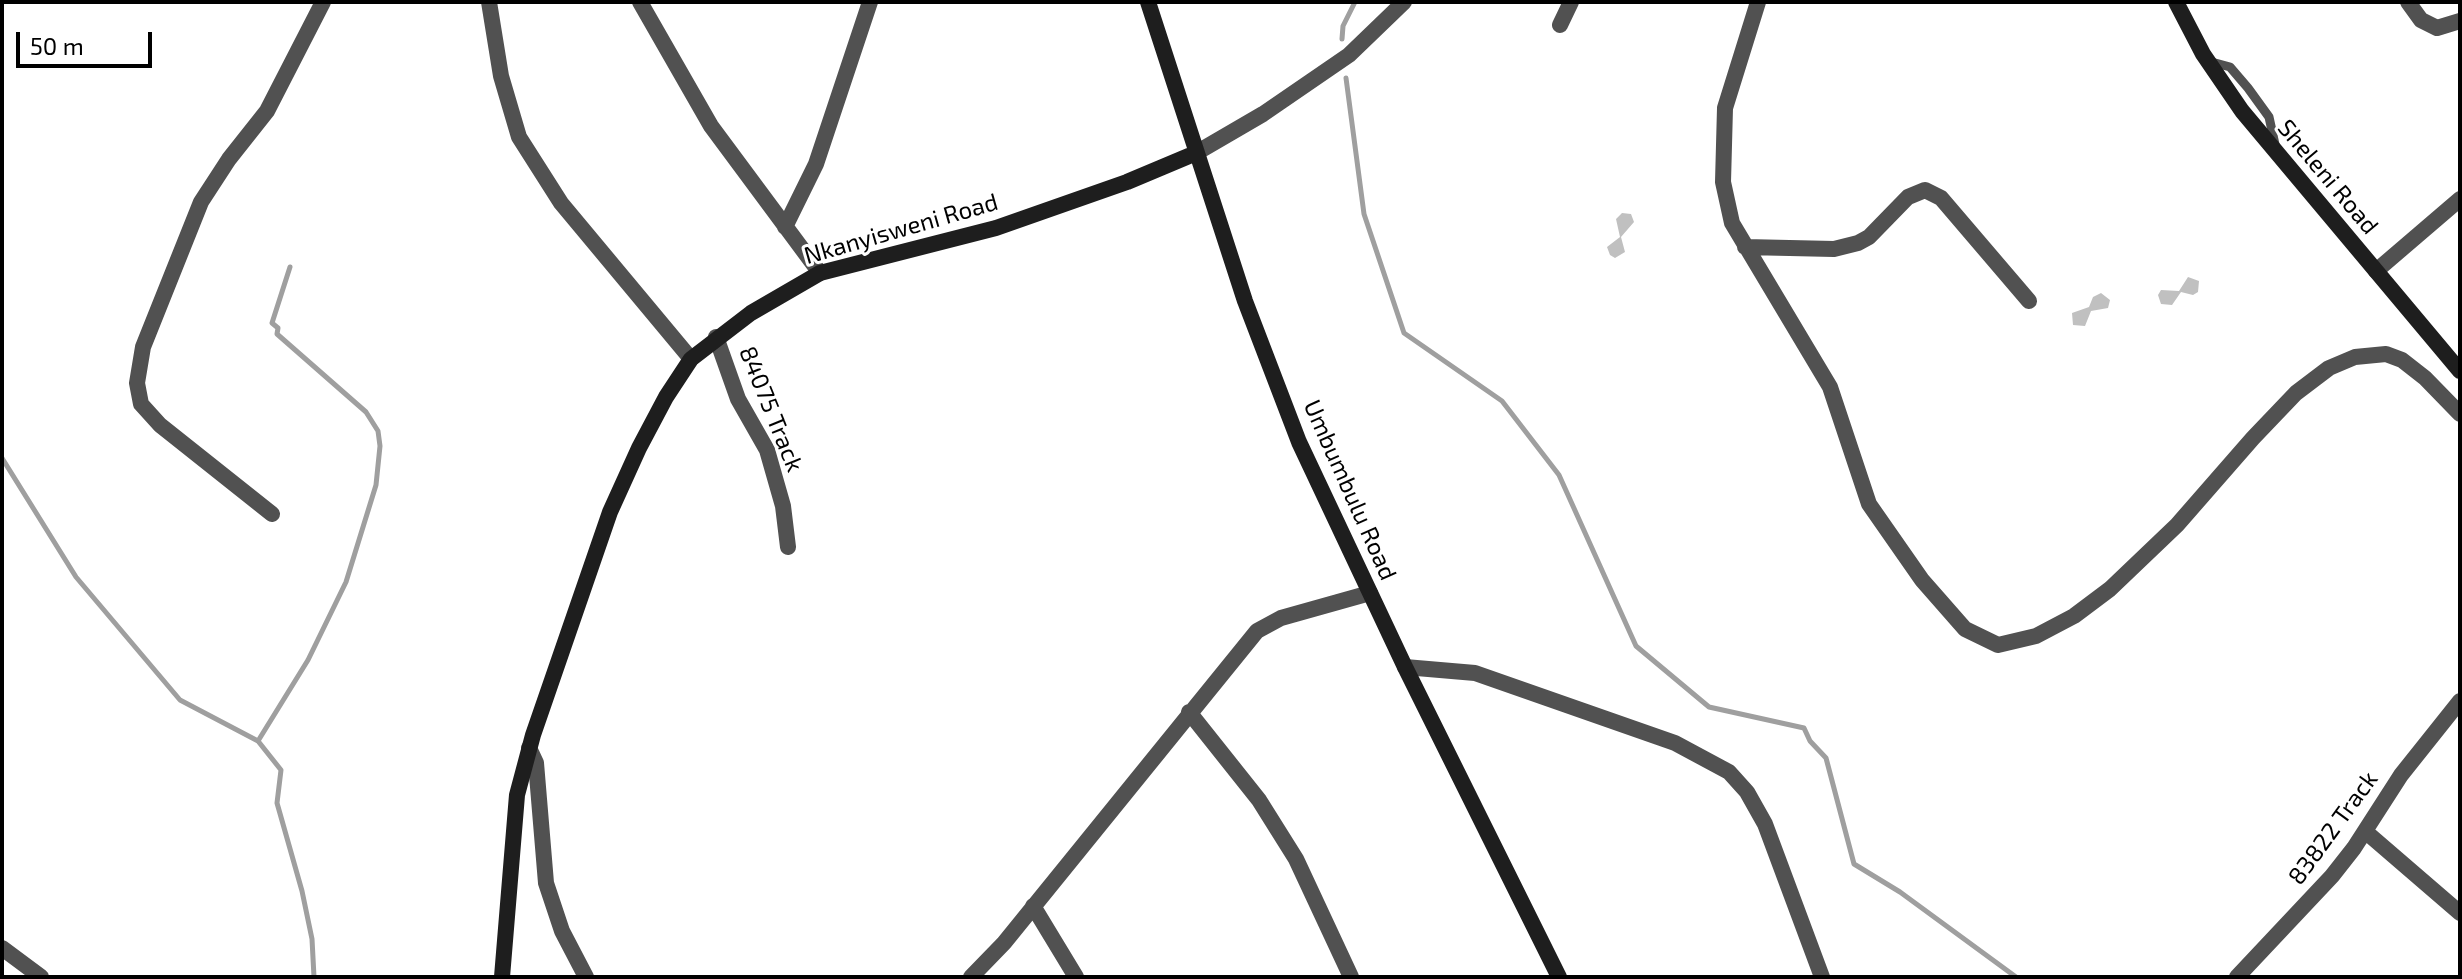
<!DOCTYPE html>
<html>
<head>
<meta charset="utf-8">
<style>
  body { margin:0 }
  #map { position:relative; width:2462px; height:979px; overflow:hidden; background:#fff; font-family:"Exo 2",sans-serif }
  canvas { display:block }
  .frame { position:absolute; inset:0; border:4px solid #000; pointer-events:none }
  .scale { position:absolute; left:16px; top:32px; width:136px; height:36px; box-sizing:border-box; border:4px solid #000; border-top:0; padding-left:10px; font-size:24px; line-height:28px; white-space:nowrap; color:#000; -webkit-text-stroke:6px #fff; paint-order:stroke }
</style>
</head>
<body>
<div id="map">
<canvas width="2462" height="979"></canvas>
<div class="frame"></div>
<div class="scale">50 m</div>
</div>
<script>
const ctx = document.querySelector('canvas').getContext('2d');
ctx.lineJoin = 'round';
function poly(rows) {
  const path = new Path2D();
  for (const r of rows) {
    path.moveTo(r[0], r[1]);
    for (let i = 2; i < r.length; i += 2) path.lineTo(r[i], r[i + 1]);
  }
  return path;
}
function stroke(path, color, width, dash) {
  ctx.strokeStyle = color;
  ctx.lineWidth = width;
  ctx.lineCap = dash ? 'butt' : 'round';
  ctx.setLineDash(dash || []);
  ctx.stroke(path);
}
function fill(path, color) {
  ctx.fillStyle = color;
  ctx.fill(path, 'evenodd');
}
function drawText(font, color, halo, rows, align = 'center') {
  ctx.font = font + ' "Exo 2",sans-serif';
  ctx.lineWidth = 6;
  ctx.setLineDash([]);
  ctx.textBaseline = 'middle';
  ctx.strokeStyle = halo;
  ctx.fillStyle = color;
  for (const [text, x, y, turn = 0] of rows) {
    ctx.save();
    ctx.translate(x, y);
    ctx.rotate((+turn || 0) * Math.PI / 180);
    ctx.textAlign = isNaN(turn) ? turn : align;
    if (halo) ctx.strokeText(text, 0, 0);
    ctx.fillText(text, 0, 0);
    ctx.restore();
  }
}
const stream = poly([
  [1342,39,1343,26,1355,2],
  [1346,78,1364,214,1404,333,1502,401,1559,475,1636,646,1709,707,1804,728,1810,741,1826,758,1854,864,1900,892,2016,977],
  [290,267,272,323,278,328,277,334,366,412,378,431,380,446,376,485,346,582,308,660,258,741,281,770,277,803,302,891,312,939,314,977],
  [2,458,76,577,180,700,258,741]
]);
const building = poly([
  [1622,213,1631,214,1634,222,1621,237,1625,252,1615,258,1610,255,1607,247,1620,237,1616,219],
  [2188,277,2199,281,2198,292,2193,295,2181,292,2172,305,2161,304,2158,295,2161,290,2179,291],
  [2101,293,2110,300,2108,308,2091,311,2085,326,2073,325,2072,313,2089,307,2093,297]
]);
const lane = poly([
  [2208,61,2230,67,2248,88,2269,117,2276,149]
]);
const street = poly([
  [489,2,501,76,519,137,561,203,691,359],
  [640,2,711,126,820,273],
  [1758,2,1725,108,1723,182,1732,223,1830,387,1869,504,1922,580,1965,629,1998,645,2036,636,2074,616,2110,589,2177,525,2253,438,2296,393,2329,368,2355,357,2386,354,2402,360,2425,378,2460,414],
  [2408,2,2421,20,2437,28,2460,21],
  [1560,25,1571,2],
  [1196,153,1263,114,1349,55,1404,2],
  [785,227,816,164,870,2],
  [1745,247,1834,249,1858,243,1869,237,1908,197,1925,190,1941,198,2029,301],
  [2376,271,2460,199],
  [716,337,738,399,767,450,783,506,788,547],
  [272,514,160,425,141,404,137,383,143,347,201,202,229,159,267,111,323,2],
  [1405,667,1475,673,1675,743,1729,772,1747,792,1765,824,1822,977],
  [1189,712,1259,800,1296,859,1351,977],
  [529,748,536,763,546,883,562,931,586,977],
  [2366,832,2460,913],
  [1033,906,1076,977],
  [2,948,41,977],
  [971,977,1004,943,1257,631,1281,618,1370,593],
  [2237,977,2332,876,2354,848,2401,775,2460,701]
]);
const secondary = poly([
  [1148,2,1245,301,1299,442,1405,667,1559,977],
  [2176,2,2203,54,2242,111,2460,371],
  [502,977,517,795,533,735,610,512,639,448,666,397,691,359,751,313,820,273,996,228,1127,182,1196,153]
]);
const streetNames = [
  ["Sheleni Road",2328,177,50],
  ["Nkanyisweni Road",901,229,-16],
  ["84075 Track",771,409,68],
  ["Umbumbulu Road",1350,490,66],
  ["83822 Track",2333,828,-54]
];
stroke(stream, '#9f9f9f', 5);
fill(building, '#c0c0c0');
stroke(lane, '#515151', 9);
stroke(street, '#515151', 16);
stroke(secondary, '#1e1e1e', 16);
drawText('24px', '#000', '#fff', streetNames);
</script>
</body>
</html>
